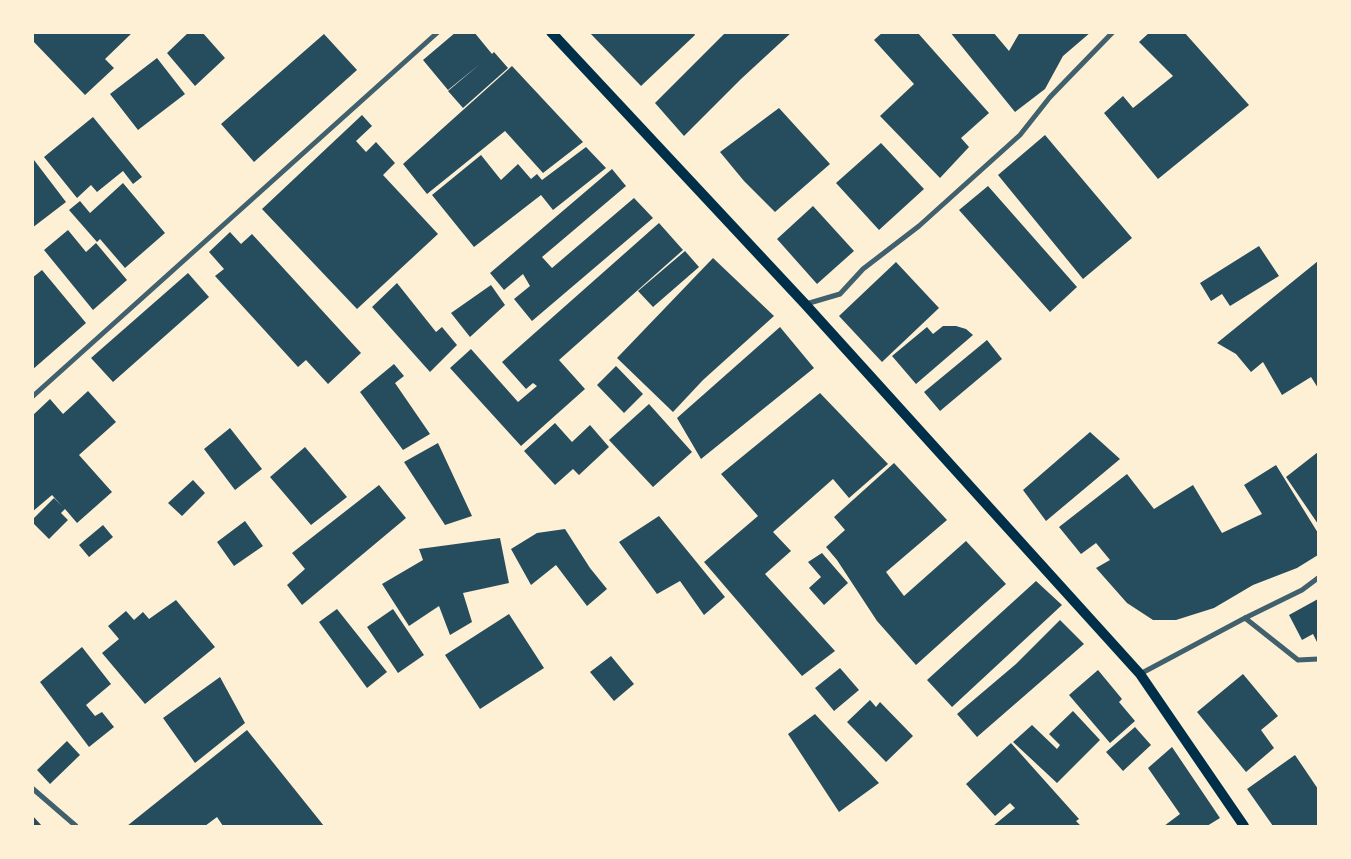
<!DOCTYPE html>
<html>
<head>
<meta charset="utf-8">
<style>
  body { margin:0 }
  #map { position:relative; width:1351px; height:859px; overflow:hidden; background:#fdf0d5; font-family:"Public Sans",sans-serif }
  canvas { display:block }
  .frame { position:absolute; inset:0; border:34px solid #fdf0d5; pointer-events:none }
</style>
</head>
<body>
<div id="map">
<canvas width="1351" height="859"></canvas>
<div class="frame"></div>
</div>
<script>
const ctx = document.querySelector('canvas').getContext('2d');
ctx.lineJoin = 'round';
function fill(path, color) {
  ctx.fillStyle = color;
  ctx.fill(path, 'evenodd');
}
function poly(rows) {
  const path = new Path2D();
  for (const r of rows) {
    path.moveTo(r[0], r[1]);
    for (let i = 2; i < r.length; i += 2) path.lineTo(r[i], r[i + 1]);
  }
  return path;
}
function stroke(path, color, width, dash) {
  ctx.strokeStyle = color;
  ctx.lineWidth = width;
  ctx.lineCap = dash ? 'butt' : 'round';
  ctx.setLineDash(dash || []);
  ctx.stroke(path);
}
const building = poly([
  [32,32,133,32,105,59,114,68,85,95,32,40],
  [189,32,202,32,225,58,195,86,167,53],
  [456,32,474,32,492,54,494,52,508,68,463,108,448,91,480,64,448,90,423,60],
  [589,32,693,32,695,35,641,86],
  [726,32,792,32,741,79,684,136,655,103],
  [883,32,917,32,989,113,961,138,969,147,940,178,880,116,914,84,874,40],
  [950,32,993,32,1009,51,1020,32,1091,32,1063,56,1045,89,1015,112],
  [1150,32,1184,32,1249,105,1158,179,1104,113,1123,96,1133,108,1173,76,1139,42],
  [324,34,357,70,254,162,221,124],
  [157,58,185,94,138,130,110,94],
  [512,66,583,142,543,173,505,131,427,194,403,164],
  [779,108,830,164,775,212,744,181,720,152],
  [362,115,372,126,356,141,366,152,376,142,395,163,383,175,438,234,357,309,262,209],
  [93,117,142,177,133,184,123,171,97,192,91,185,77,198,44,157],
  [1045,135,1132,238,1083,279,998,175],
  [881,143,924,189,879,230,836,183],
  [586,147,606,168,553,210,541,195,474,247,432,195,481,155,501,180,518,164,531,179,537,174,542,180],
  [34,160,66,202,32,228,32,161],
  [612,169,626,186,542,257,552,268,634,198,653,218,532,321,514,299,530,286,523,274,504,290,490,273],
  [123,183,165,233,125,268,100,239,97,242,69,210,80,201,90,213],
  [988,186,1077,287,1050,312,959,210],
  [813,206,854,251,817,284,777,239],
  [659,223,683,250,559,360,585,389,521,446,450,368,471,349,518,402,537,386,533,383,526,389,502,362],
  [68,230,86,252,96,243,127,280,93,310,44,250],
  [230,232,241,244,252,234,361,353,328,384,306,360,298,367,215,276,224,269,209,252],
  [1259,246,1279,276,1230,306,1222,294,1211,301,1200,283],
  [685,251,699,267,653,307,638,291],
  [713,258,774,316,703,380,673,412,617,358],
  [1318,261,1318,388,1311,377,1282,395,1263,362,1251,372,1236,354,1217,343],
  [896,262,939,308,882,362,839,316],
  [42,270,86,323,32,370,32,278],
  [188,273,209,297,113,382,91,358],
  [397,283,436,332,442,327,457,345,430,372,372,307],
  [491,285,505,305,470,337,451,313],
  [943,326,956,326,966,329,973,335,916,384,892,356,927,327,933,334],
  [780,327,814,368,701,459,677,418],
  [987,340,1002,359,940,411,924,392],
  [394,364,404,376,395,383,430,434,403,450,360,392],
  [616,366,643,394,624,413,597,385],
  [88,391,116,422,79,455,112,492,77,523,65,509,61,513,68,520,49,539,32,522,32,520,54,498,62,506,52,495,32,512,32,416,50,399,63,414],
  [820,393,888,464,849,498,833,479,773,532,791,551,765,574,835,651,802,676,704,562,758,516,721,474],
  [649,404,692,452,653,487,609,440],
  [555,423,572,442,590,425,609,447,579,475,573,469,555,485,524,451],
  [230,428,262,469,235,490,204,449],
  [1090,432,1120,459,1046,521,1023,490],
  [438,443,472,516,445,525,404,462],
  [305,447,347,497,311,525,270,477],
  [1318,452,1318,524,1286,477],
  [894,463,947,520,886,572,904,596,966,541,1006,584,916,665,877,621,837,560,826,547,845,530,834,517],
  [1276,465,1318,533,1318,555,1297,568,1253,585,1214,608,1176,620,1153,620,1127,603,1096,568,1110,560,1096,543,1081,554,1059,527,1127,474,1154,509,1193,485,1222,533,1262,514,1244,485],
  [193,480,205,493,182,516,168,503],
  [379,485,406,518,302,605,287,585,305,569,292,553],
  [659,516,725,597,704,615,680,581,657,594,619,542],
  [245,521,263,546,234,566,217,542],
  [103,525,113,537,89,557,79,545],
  [565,529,590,568,607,589,587,606,556,565,531,585,511,549,537,533],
  [500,538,509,583,463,593,472,622,450,635,439,606,409,626,382,584,423,560,419,549],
  [822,553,848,583,824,605,809,588,821,577,808,562],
  [1036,581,1062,605,952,707,927,680],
  [1318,599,1318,644,1313,634,1302,640,1289,615],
  [176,600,215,647,145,704,102,653,119,639,108,626,126,611,134,620,143,612,149,619],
  [337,609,387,672,367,688,319,622],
  [393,609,424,655,398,673,367,627],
  [509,614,544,668,480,709,445,655],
  [1060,620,1084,644,977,737,957,714,1016,664],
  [82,647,111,684,86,705,95,716,102,712,114,727,89,747,40,682],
  [611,656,634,684,614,701,590,672],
  [840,668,859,690,834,711,815,688],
  [1098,670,1122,699,1119,702,1135,721,1110,743,1069,695],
  [1243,674,1278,716,1261,730,1274,748,1246,772,1197,712],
  [220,677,245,723,195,763,163,718],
  [870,700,876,707,880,702,913,736,886,762,847,722],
  [1073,711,1100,740,1057,783,1013,742,1032,725,1057,749,1060,745,1049,734],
  [815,714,879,783,839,812,788,734],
  [1135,727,1151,745,1123,771,1106,752],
  [247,730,324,826,223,826,217,817,205,826,127,826],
  [67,741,80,755,50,784,37,770],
  [1011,743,1079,819,1076,821,1081,826,993,826,1015,808,1010,803,995,816,966,784],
  [1172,747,1220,818,1207,826,1164,826,1180,814,1148,768],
  [1295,755,1318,789,1318,826,1273,826,1247,789],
  [32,815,42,826,32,826]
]);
const minor = poly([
  [806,304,840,294,863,269,919,226,1020,135,1050,97,1113,32],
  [32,397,438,32],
  [1245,618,1298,660,1318,659],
  [1140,674,1245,618,1302,590,1318,578],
  [32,788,76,826]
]);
const secondary = poly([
  [551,32,805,304,1140,674,1244,826]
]);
fill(building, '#264d5e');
stroke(minor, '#3f606c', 5);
stroke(secondary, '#003049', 10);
</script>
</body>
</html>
